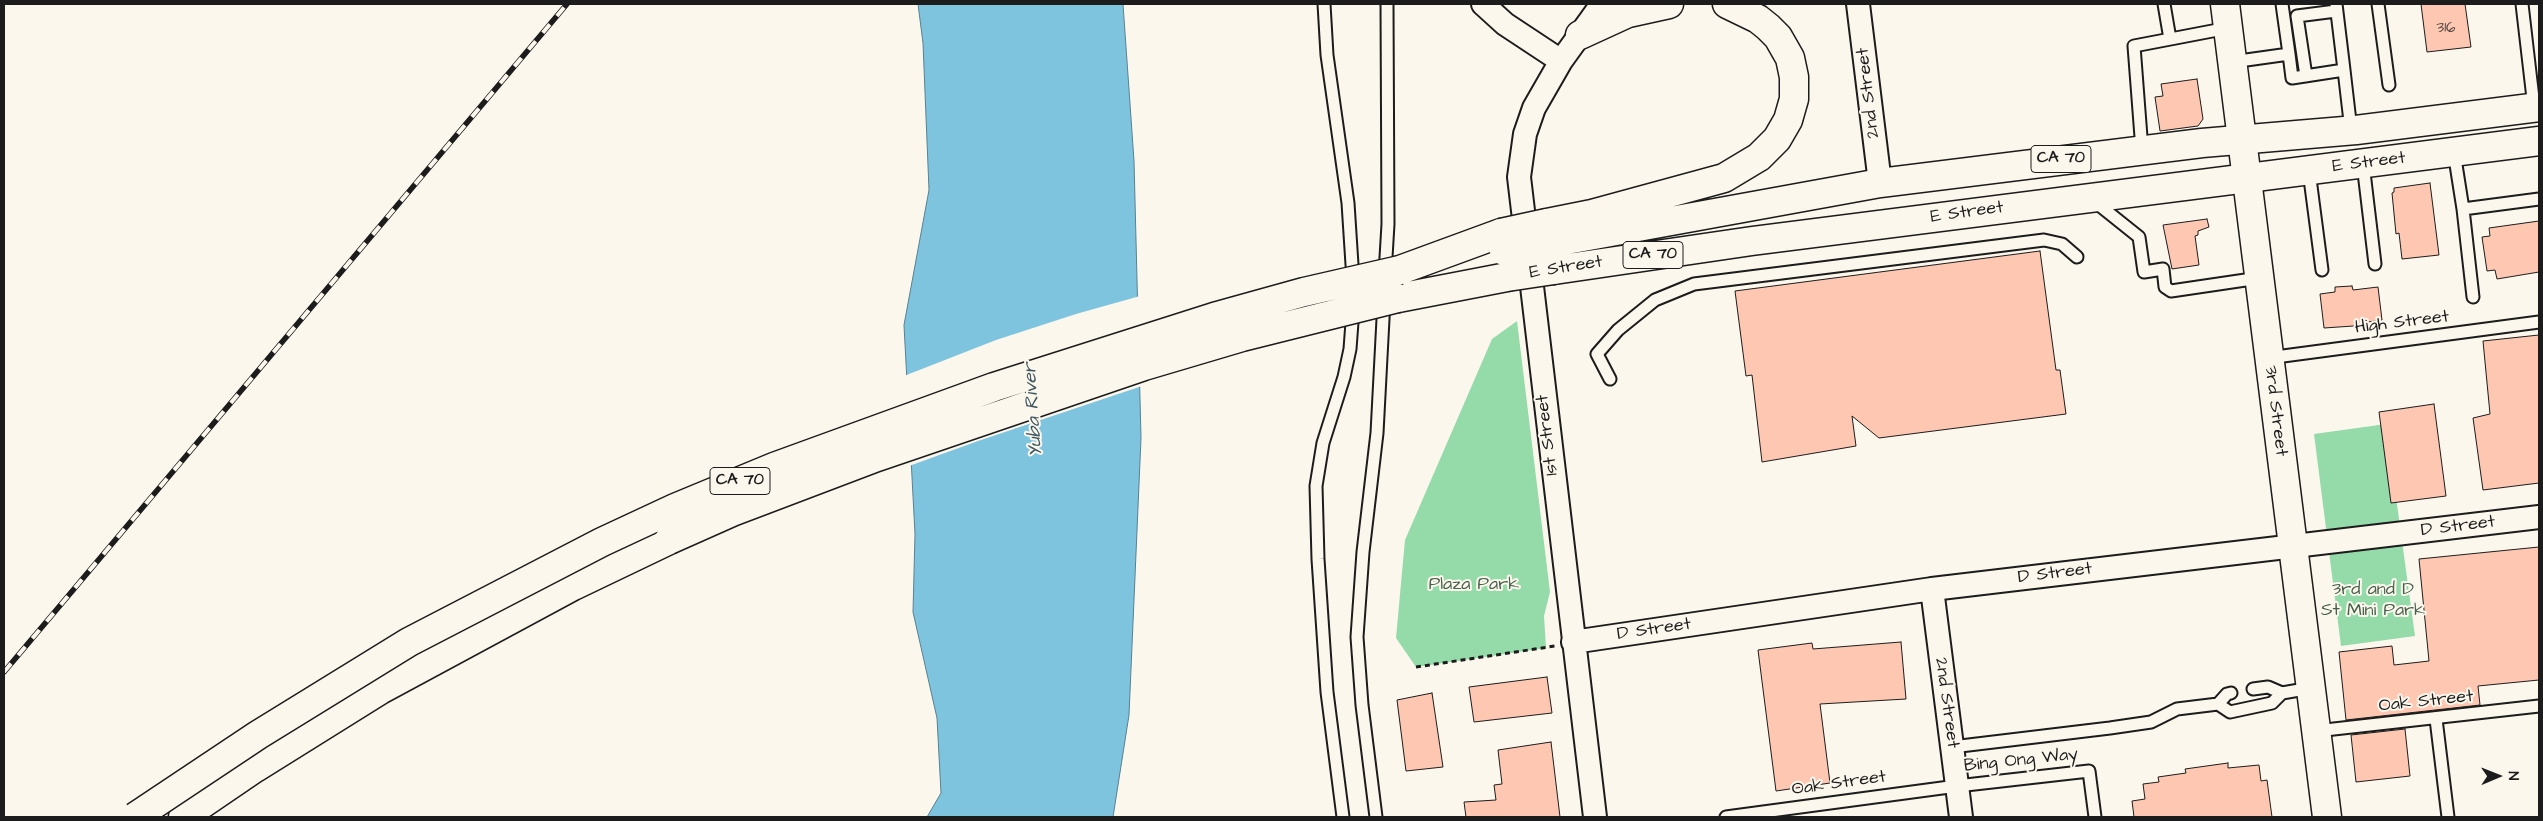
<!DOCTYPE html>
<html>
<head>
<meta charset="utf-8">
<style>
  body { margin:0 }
  #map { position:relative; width:2543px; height:821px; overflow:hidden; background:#fbf7ec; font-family:"Architects Daughter",sans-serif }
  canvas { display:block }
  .frame { position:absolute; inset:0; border:5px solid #1c1c1c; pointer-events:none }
  .north { position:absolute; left:2473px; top:751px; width:50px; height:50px; -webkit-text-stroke:4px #fbf7ec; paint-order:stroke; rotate:89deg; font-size:14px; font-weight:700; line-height:20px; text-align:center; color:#1c1c1c }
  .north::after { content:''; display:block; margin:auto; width:18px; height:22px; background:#1c1c1c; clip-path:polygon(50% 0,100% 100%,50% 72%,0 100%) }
</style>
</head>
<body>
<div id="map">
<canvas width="2543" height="821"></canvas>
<div class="frame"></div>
<div class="north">N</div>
</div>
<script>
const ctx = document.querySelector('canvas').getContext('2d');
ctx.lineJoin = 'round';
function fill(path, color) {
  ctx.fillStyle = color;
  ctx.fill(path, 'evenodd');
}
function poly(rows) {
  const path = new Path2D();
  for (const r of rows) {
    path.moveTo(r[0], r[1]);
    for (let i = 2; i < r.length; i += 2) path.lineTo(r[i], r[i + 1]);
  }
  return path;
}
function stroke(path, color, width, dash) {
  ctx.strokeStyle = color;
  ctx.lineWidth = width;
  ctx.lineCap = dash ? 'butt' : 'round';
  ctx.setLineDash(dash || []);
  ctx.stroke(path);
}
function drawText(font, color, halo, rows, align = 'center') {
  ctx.font = font + ' "Architects Daughter",sans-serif';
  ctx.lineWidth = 4;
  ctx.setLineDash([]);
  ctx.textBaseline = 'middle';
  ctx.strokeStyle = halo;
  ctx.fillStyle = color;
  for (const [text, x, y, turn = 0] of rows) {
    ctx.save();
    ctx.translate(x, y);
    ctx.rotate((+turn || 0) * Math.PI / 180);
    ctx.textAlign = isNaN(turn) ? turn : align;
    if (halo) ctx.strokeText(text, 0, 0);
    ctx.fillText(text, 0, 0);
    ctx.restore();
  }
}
const green = poly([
  [1517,321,1550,592,1544,616,1546,648,1416,667,1396,638,1405,540,1492,339],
  [2386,424,2415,636,2341,646,2314,434]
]);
const water = poly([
  [918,4,1123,4,1134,161,1141,438,1129,715,1113,817,927,817,941,793,937,718,913,612,915,534,904,325,929,190,923,43,918,4]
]);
const pier = poly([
  [1140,296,1142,386,978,441,909,466,904,376,996,340,1076,314]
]);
const building = poly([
  [2421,4,2465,4,2471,47,2427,52,2421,4],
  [2197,79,2203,119,2198,126,2160,131,2155,97,2163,96,2161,84,2197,79],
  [2430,183,2439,255,2402,259,2399,233,2396,234,2392,193,2394,192,2394,188,2430,183],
  [2207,219,2209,227,2198,231,2198,235,2195,236,2199,265,2172,269,2163,225,2207,219],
  [2539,221,2539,272,2497,279,2495,270,2487,271,2482,237,2490,236,2489,228,2539,221],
  [2040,251,2056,370,2060,370,2066,414,1879,438,1852,416,1856,446,1762,462,1752,375,1746,376,1735,291,2040,251],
  [2352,286,2353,290,2378,287,2382,320,2368,322,2368,325,2324,328,2320,294,2335,292,2335,287,2352,286],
  [2539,335,2539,483,2483,490,2473,418,2490,414,2483,341,2539,335],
  [2434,404,2446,496,2391,503,2379,412,2434,404],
  [2539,547,2539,680,2478,686,2480,705,2346,720,2339,652,2392,646,2394,665,2429,661,2419,559,2539,547],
  [1901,642,1906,699,1820,704,1830,783,1776,791,1758,650,1812,643,1813,649,1901,642],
  [1547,677,1552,713,1474,722,1469,687,1547,677],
  [1432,693,1443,767,1406,771,1397,700,1432,693],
  [2405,729,2410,776,2356,782,2351,735,2405,729],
  [1551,742,1560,817,1466,817,1464,802,1496,800,1494,785,1502,784,1498,750,1551,742],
  [2228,763,2228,768,2259,765,2261,781,2267,780,2272,817,2134,817,2132,801,2145,799,2143,784,2159,782,2158,777,2186,773,2185,769,2228,763]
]);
const path = poly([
  [1416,667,1555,646]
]);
const lane = poly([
  [1324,4,1327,55,1348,203,1353,280],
  [2164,4,2170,39],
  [2282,4,2289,54],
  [2336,4,2344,70],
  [2378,4,2389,85],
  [2522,4,2534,107],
  [2232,62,2289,54,2292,78,2344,70,2351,130],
  [2306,76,2297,16,2336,11],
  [2142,150,2134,46,2228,28],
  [2454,152,2463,209,2539,199],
  [2363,164,2375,264],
  [2309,171,2322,270],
  [2094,201,2139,237,2144,272,2163,269,2165,287,2171,291,2259,278],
  [2463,209,2473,297],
  [1385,274,1388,224,1387,4],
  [2268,358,2539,322],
  [1610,379,1597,354,1618,330,1655,300,1694,284,2044,240,2062,244,2077,257],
  [2231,693,2227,694,2218,704,2230,712,2272,703,2282,693,2268,687,2253,689],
  [2282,693,2311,688],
  [2436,719,2448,817],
  [2316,731,2539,706],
  [1952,747,2110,728,2151,722,2177,709,2218,704],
  [1343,817,1327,692,1318,559,1316,486,1323,443,1344,377,1350,349,1353,309],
  [1376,817,1362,705,1357,637,1363,552,1377,433,1384,300],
  [1726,817,1957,786,2089,771,2095,817]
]);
const street = poly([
  [1483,4,1505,24,1561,61],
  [1858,4,1880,183],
  [1932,589,1961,817],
  [1573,642,1932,589,2539,517],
  [1595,817,1519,177,1525,134,1534,108,1561,61,1602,4]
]);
const secondary = poly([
  [2225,4,2327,817]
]);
const highway = poly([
  [1580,35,1628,13,1669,4],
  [1547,223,1592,214,1724,178,1759,157,1777,139,1788,120,1794,99,1794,77,1790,58,1778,37,1768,27,1758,19,1727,4],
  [1550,243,1880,183,2202,143,2356,130,2539,107],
  [1400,270,1501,233],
  [1554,270,1752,241,2539,141],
  [1398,298,1507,277],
  [183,817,255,768,380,690,573,586,669,540]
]);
const rail = poly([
  [4,672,567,4]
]);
const highwayBridge = poly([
  [1501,233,1547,223],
  [1504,251,1550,243],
  [1507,277,1554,270],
  [669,540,732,512,877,457,1144,366,1242,337,1398,298],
  [135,817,258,735,409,642,602,542,675,508,774,467,994,387,1214,317,1304,292,1400,270]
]);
const numberNames = [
  ["316",2446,29]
];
const shields = [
  [2061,159,60],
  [1653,255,60],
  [740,481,60]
];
const shieldNames = [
  ["CA 70",2061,159],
  ["CA 70",1653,255],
  ["CA 70",740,481]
];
const streetNames = [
  ["2nd Street",1869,93,-97],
  ["E Street",2369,163,-7],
  ["E Street",1967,213,-8],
  ["E Street",1566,268,-9],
  ["High Street",2402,323,-7],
  ["3rd Street",2275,411,83],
  ["1st Street",1548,435,-97],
  ["D Street",2458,527,-7],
  ["D Street",2055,574,-7],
  ["D Street",1654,630,-8],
  ["Oak Street",2426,702,-6],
  ["2nd Street",1946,703,82],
  ["Bing Ong Way",2021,761,-6],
  ["Oak Street",1839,784,-8]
];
const parkNames = [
  ["Plaza Park",1474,585],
  ["3rd and D",2373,590],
  ["St Mini Park",2373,611]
];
const waterNames = [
  ["Yuba River",1034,410,-94]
];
fill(green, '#94dba9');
fill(water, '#7ec4df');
stroke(water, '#578191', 1);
fill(pier, '#fbf7ec');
fill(building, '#fec7b2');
stroke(building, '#1c1c1c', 1);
stroke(lane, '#1c1c1c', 15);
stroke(street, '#1c1c1c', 26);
stroke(secondary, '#1c1c1c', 31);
stroke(highway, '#1c1c1c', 31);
stroke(path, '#1c1c1c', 3, [5, 4]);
stroke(lane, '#fbf7ec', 11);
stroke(street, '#fbf7ec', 22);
stroke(secondary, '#fbf7ec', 28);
stroke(highway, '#fbf7ec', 28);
stroke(rail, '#1c1c1c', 5.5);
stroke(rail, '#fbf7ec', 4, [11]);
stroke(highwayBridge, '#1c1c1c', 31, []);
stroke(highwayBridge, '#fbf7ec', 28);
drawText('15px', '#544742', null, numberNames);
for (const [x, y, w] of shields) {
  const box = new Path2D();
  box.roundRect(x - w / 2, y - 13.5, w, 27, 4);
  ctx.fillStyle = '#fbf7ec';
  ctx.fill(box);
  stroke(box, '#1c1c1c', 1);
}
drawText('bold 16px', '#1c1c1c', null, shieldNames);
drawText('18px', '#1c1c1c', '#fbf7ec', streetNames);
drawText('18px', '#465f4d', '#fbf7ec', parkNames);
drawText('italic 19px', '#3e5760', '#fbf7ec', waterNames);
</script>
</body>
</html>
